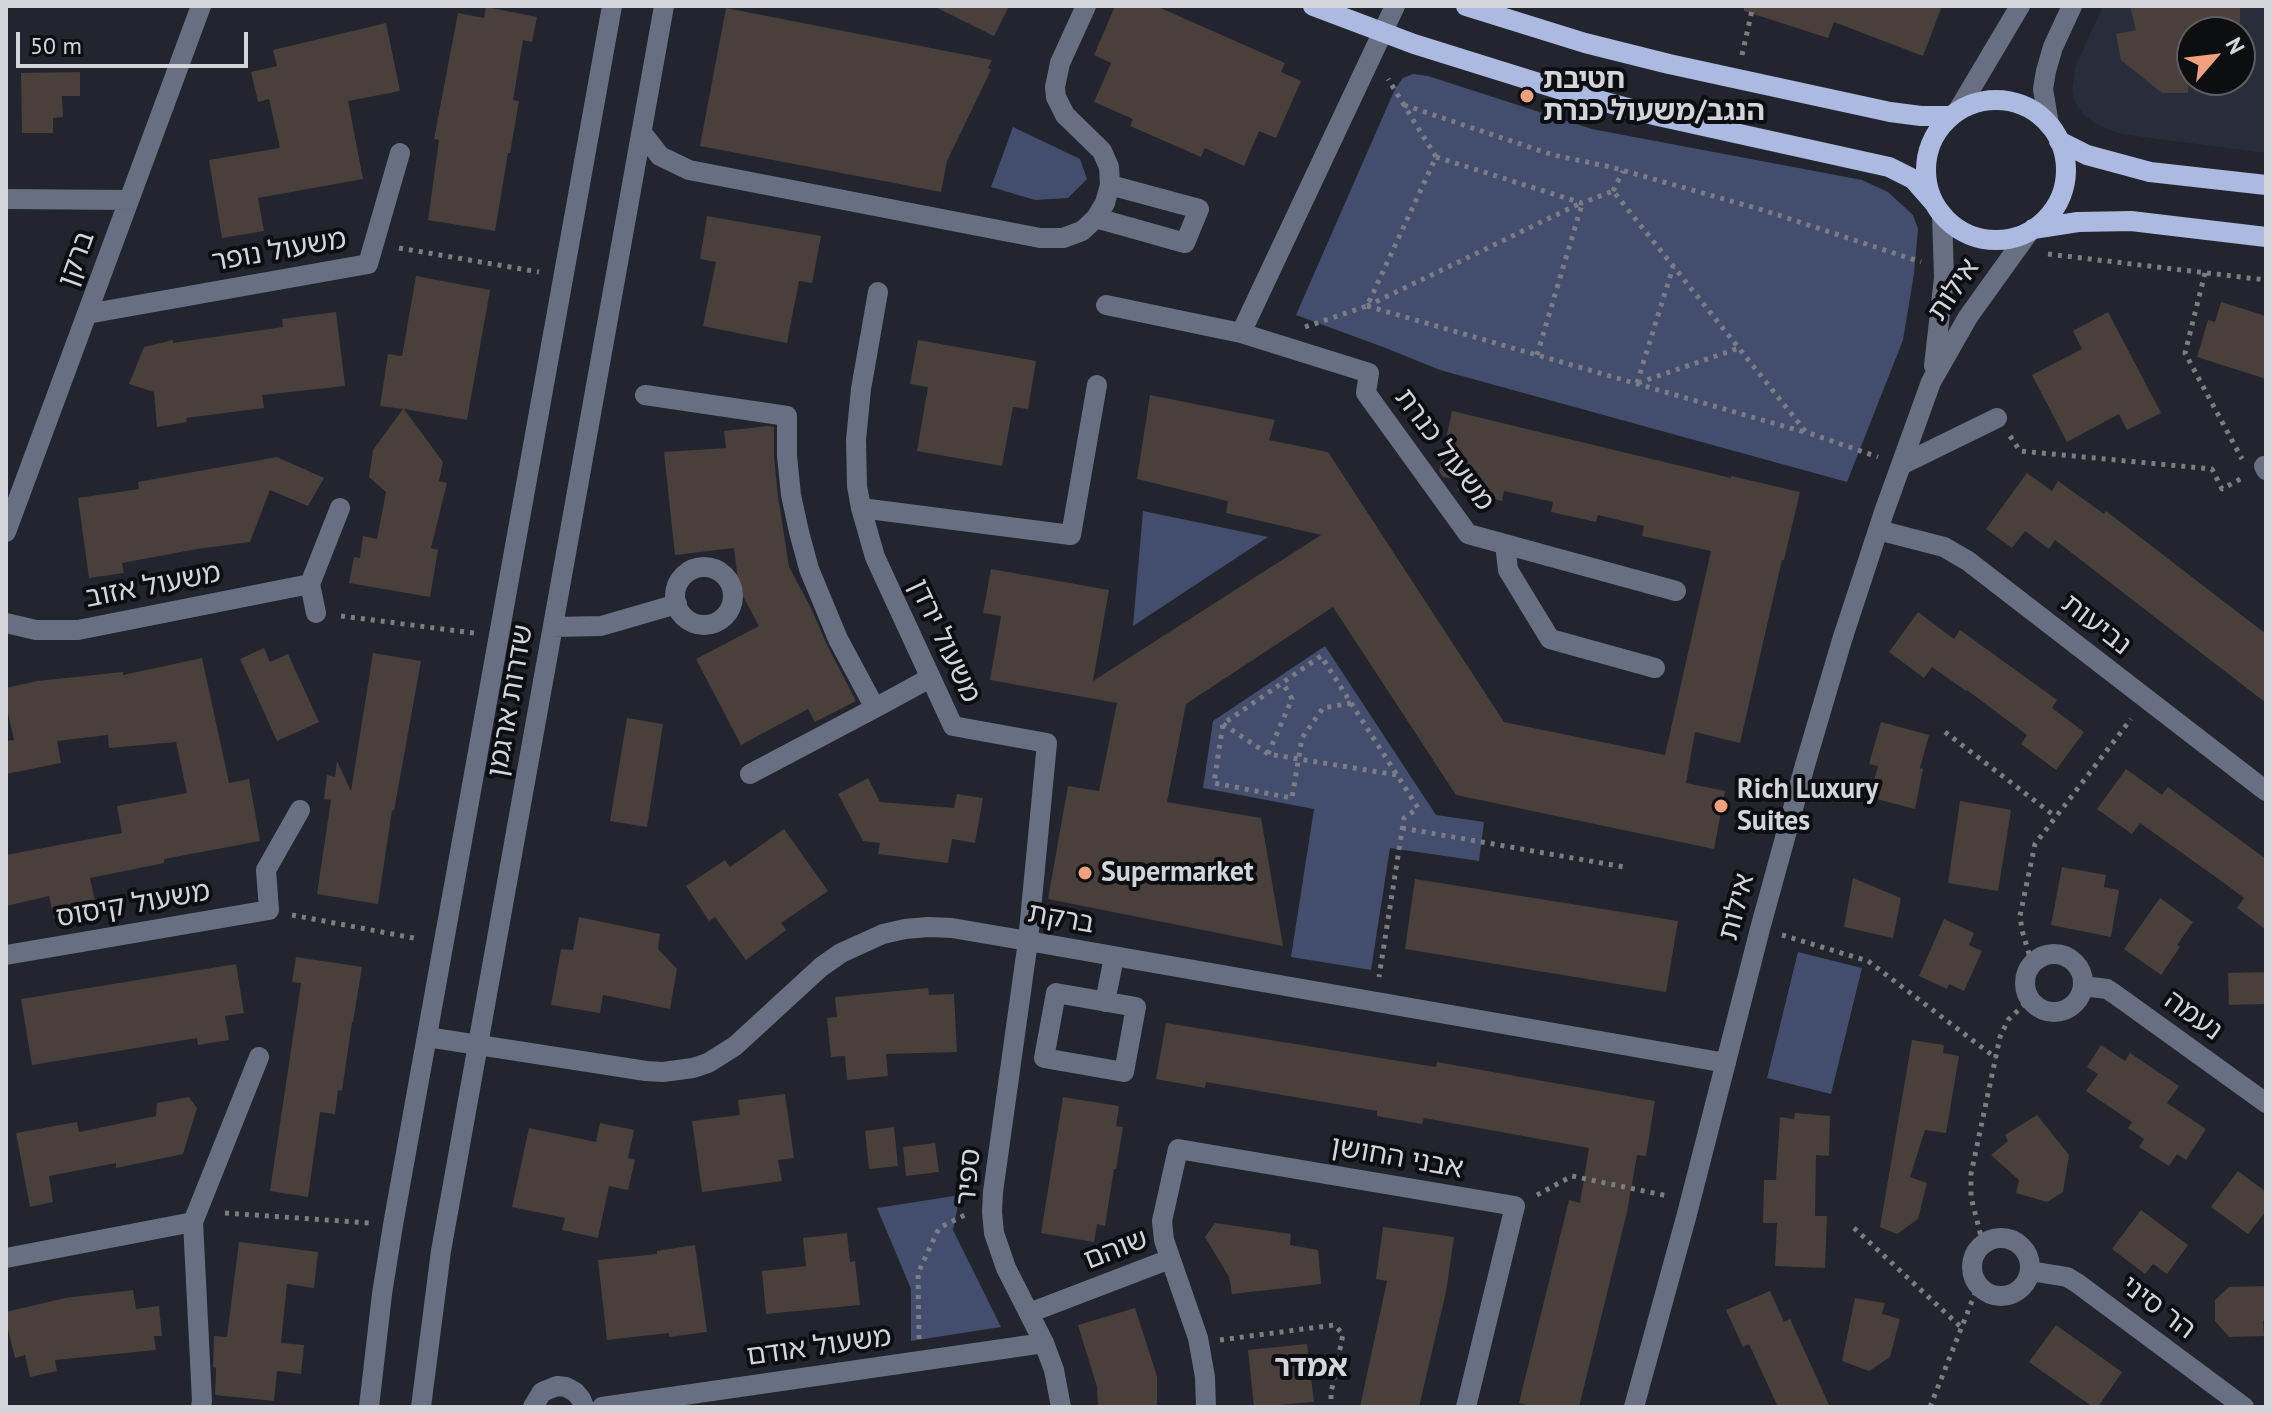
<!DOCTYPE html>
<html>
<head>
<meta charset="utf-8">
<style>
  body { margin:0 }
  #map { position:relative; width:2272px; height:1413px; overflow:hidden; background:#22252d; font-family:"PT Sans",sans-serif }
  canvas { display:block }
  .frame { position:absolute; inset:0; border:8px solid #d3d5db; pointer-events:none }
  .north { position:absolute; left:2176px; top:16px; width:80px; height:80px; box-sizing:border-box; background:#0d0e12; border:2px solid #5c5e62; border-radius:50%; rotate:62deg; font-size:22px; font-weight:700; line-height:32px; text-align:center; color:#d3d5db }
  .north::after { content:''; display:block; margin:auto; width:28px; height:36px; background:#f2a080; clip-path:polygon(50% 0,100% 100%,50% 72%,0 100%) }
  .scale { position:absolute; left:16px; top:32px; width:232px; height:36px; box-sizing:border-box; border:4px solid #d3d5db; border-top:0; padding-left:10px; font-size:24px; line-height:28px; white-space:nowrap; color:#d3d5db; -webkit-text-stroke:6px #0d0e12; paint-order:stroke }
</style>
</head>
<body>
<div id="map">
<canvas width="2272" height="1413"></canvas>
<div class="frame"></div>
<div class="north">N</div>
<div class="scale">50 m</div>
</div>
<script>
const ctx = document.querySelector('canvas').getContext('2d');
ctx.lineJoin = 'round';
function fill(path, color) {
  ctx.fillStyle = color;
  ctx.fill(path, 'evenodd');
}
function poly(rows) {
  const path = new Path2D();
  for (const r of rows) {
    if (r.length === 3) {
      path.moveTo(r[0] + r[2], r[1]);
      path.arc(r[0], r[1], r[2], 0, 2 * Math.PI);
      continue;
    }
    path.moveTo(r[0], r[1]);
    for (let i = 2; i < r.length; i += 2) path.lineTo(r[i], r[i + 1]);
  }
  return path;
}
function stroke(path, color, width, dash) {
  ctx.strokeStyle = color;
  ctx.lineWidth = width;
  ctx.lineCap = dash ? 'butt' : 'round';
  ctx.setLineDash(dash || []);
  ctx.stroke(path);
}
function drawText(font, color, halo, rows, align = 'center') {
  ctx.font = font + ' "PT Sans","Noto Sans Hebrew",sans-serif';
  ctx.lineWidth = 8;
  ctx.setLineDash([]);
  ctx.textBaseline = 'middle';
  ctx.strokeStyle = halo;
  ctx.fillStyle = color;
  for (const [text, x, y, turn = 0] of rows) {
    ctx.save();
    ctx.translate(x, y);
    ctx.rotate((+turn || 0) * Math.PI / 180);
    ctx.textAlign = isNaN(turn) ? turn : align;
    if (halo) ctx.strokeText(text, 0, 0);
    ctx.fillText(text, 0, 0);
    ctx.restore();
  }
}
const built = poly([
  [2103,6,2266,6,2266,153,2121,134,2096,124,2083,114,2075,103,2072,91,2076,65],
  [2192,32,2240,32,2240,80,2192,80]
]);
const green = poly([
  [1413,74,1428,76,1592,129,1862,180,1888,192,1913,215,1918,229,1914,274,1903,340,1847,482,1440,370,1383,347,1296,315,1395,89,1403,78],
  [1013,127,1080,159,1087,179,1068,198,1035,200,991,187],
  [1143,511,1268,537,1133,626],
  [1325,646,1436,815,1484,822,1479,861,1390,848,1371,970,1291,957,1314,809,1203,788,1213,721],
  [1798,952,1862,968,1831,1094,1767,1078],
  [960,1195,953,1230,1001,1327,911,1341,911,1289,877,1208]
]);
const building = poly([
  [933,6,1009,6,994,36],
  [1115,6,1156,6,1285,63,1281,72,1301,81,1276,138,1259,131,1244,166,1205,148,1201,157,1130,126,1133,119,1094,102,1111,63,1094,55],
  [1744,6,1942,6,1923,56,1834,22,1828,38,1744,11],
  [2130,6,2240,6,2240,32,2192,32,2192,71,2189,72,2188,93,2162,93,2121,60,2116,34,2136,30],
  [486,7,537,17,532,42,523,40,513,100,519,101,510,153,508,153,495,231,428,220,439,140,434,139,458,13,484,18],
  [726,8,992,60,988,68,991,70,947,161,941,192,700,146],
  [386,23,400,91,348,101,363,179,258,198,264,231,222,238,209,160,280,148,269,99,258,102,251,72,277,66,273,50],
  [80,72,80,96,62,96,63,117,53,118,53,133,22,133,21,73],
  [707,216,821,236,812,283,799,281,787,343,703,326,716,262,700,259],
  [416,276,490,290,467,420,404,409,443,462,439,481,447,483,431,548,438,550,430,597,349,583,354,557,360,558,363,536,377,539,386,492,369,477,373,450,403,409,380,406,388,354,402,356],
  [2221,302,2266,316,2266,379,2197,357,2208,320,2215,322],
  [336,312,345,386,262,395,264,408,186,418,187,422,157,427,154,392,129,384,144,347,173,340,173,343,283,327,282,319],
  [2108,312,2161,413,2127,430,2119,414,2067,442,2032,375,2082,349,2073,331],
  [918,340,1036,361,1028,409,1013,407,1002,466,917,451,928,387,910,384],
  [1150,395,1275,420,1269,440,1328,452,1504,722,1665,755,1711,551,1642,536,1644,526,1598,515,1596,522,1551,512,1553,502,1504,491,1502,501,1457,490,1459,480,1443,477,1439,471,1452,411,1731,478,1731,476,1800,492,1784,560,1782,560,1740,743,1695,732,1686,783,1725,791,1714,849,1456,795,1333,607,1186,704,1167,802,1261,818,1283,946,1048,899,1068,786,1099,791,1117,703,990,680,1001,616,983,613,991,569,1109,590,1093,681,1321,535,1226,513,1228,501,1137,479],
  [768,426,774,427,774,457,778,496,789,567,811,608,827,645,856,701,815,722,808,709,741,745,696,659,759,626,739,589,734,548,675,555,664,452,726,448,724,431],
  [277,457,324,478,308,506,270,490,250,542,197,549,122,563,124,573,89,578,78,498,139,489,138,482],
  [2027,473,2052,491,2058,481,2104,514,2106,511,2266,634,2266,703,2055,540,2049,549,2025,531,2012,548,1986,529],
  [1918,612,1954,639,1960,630,2057,700,2052,708,2084,732,2056,770,2021,744,2027,735,1967,690,1966,691,1932,667,1924,678,1889,652],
  [264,648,270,662,288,654,319,722,277,741,240,659],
  [373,653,421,661,394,811,392,810,378,904,317,894,331,800,324,799,327,775,335,777,337,761,351,791],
  [202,658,229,783,249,779,260,841,164,859,164,863,90,878,97,911,54,919,49,896,6,906,6,855,122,833,117,806,187,793,176,742,109,748,108,735,57,741,61,763,6,774,6,741,14,740,6,704,6,688,37,681,123,672,123,675],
  [627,718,663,724,647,827,610,821],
  [1881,722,1929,735,1920,768,1923,769,1915,809,1869,797,1878,766,1869,764],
  [2126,769,2162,795,2168,787,2266,859,2266,930,2237,908,2244,898,2224,883,2140,823,2132,834,2097,809],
  [868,778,880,802,954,808,957,794,983,798,975,843,952,839,948,863,878,854,880,843,863,841,838,794],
  [1960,801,2011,810,1998,891,1948,883],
  [784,829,828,891,781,923,786,930,746,960,715,917,709,921,686,886,725,860,730,867],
  [2062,867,2106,875,2104,887,2119,890,2111,937,2051,925],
  [1853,878,1901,898,1893,938,1844,927],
  [1415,879,1678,921,1666,992,1405,949],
  [2160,898,2193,922,2177,945,2180,947,2161,975,2124,949],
  [579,917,660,934,658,949,677,969,670,1009,603,995,600,1013,551,1005,561,949,573,950],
  [1944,919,1974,933,1969,945,1982,951,1964,991,1949,984,1947,989,1919,976],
  [296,957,362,967,353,1022,352,1022,342,1091,338,1090,335,1114,320,1112,308,1197,270,1191,301,983,292,982],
  [236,964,244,1013,225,1016,229,1040,198,1045,197,1038,32,1065,21,999],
  [2266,972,2266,1004,2229,1005,2228,973],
  [928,988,929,995,954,994,957,1052,886,1054,888,1076,847,1080,845,1056,831,1057,827,1018,837,1017,835,997],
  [1166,1023,1436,1067,1437,1062,1655,1101,1646,1156,1637,1155,1627,1212,1579,1407,1535,1407,1519,1403,1569,1200,1580,1203,1589,1148,1424,1118,1422,1124,1377,1116,1377,1111,1206,1082,1205,1088,1156,1079],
  [1912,1040,1944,1045,1943,1053,1959,1056,1946,1133,1925,1130,1910,1177,1927,1183,1918,1219,1897,1234,1880,1227],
  [2101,1045,2125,1061,2130,1053,2179,1086,2167,1103,2206,1129,2186,1160,2177,1154,2169,1166,2139,1147,2144,1139,2128,1128,2132,1122,2086,1091,2098,1074,2087,1067],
  [785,1094,794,1158,778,1160,782,1181,702,1192,692,1121,740,1115,738,1100],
  [189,1097,197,1108,183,1154,116,1168,116,1163,49,1176,53,1202,30,1207,16,1133,77,1122,79,1132,156,1116,157,1103],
  [1063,1097,1119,1106,1116,1126,1123,1127,1116,1169,1114,1169,1105,1226,1097,1224,1094,1242,1041,1233],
  [1795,1113,1830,1116,1829,1156,1816,1155,1815,1216,1827,1216,1825,1268,1775,1266,1777,1223,1763,1223,1764,1180,1776,1180,1780,1117,1794,1119],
  [2037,1115,2069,1155,2063,1192,2047,1202,2016,1193,2019,1180,1991,1155,2008,1141,2005,1135],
  [600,1123,634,1130,628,1158,635,1160,628,1190,609,1186,598,1238,562,1230,565,1218,512,1207,529,1128,596,1142],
  [894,1127,898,1166,869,1169,865,1131],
  [935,1143,939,1172,906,1176,903,1147],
  [2238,1171,2266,1192,2266,1211,2248,1234,2211,1207],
  [2141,1210,2188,1245,2167,1274,2153,1264,2145,1274,2112,1249],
  [1215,1223,1291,1234,1290,1245,1318,1250,1321,1284,1232,1294,1229,1277,1205,1237],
  [1383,1227,1454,1237,1446,1292,1419,1407,1360,1407,1387,1281,1376,1279],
  [847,1233,850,1262,855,1261,860,1305,766,1314,762,1271,806,1266,803,1238],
  [239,1242,318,1252,314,1288,287,1284,281,1343,304,1345,301,1374,277,1371,274,1401,215,1395,216,1368,213,1367,214,1336,227,1337],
  [695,1245,707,1332,669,1337,669,1333,607,1340,598,1260,657,1254,657,1251],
  [2266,1286,2266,1320,2263,1321,2264,1336,2229,1337,2215,1321,2215,1300,2229,1287],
  [133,1290,136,1309,159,1306,162,1336,154,1336,156,1350,55,1360,57,1371,30,1377,25,1355,15,1358,6,1321,6,1312,65,1298],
  [1770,1291,1784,1322,1790,1319,1830,1407,1778,1407,1749,1344,1743,1347,1726,1310],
  [1855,1298,1885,1303,1882,1314,1900,1319,1890,1357,1869,1371,1842,1361],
  [1135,1308,1157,1376,1157,1407,1098,1407,1097,1387,1078,1325],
  [2056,1325,2122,1372,2098,1407,2093,1407,2029,1362],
  [1307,1344,1314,1402,1254,1407,1248,1350]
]);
const path = poly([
  [1742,55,1753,6],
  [1404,105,1553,155,1611,167,1766,211,1921,262],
  [1436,157,1582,203,1613,191,1806,432,1878,457],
  [1613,191,1623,171],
  [399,248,539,272],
  [2048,254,2266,280],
  [2205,273,2185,353,2242,459],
  [1367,306,1804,432],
  [1367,306,1581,203],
  [1305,327,1367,306,1436,157,1388,79],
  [1537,355,1582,204],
  [1637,383,1673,267],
  [1638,383,1739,348],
  [2010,436,2020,451,2212,469,2222,489,2244,477],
  [341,616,474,633],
  [1351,703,1323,708,1302,738,1292,798,1214,783,1223,724,1321,656,1418,808,1404,818,1379,977],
  [1223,724,1268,754,1397,775],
  [1945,732,2056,817],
  [1268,754,1292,699,1283,683],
  [1402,828,1624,867],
  [292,915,419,939],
  [1782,935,1868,961,1996,1058],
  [2032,964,2022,930,2020,916,2035,844,2131,719],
  [1537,1195,1572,1176,1668,1196],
  [225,1213,370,1223],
  [1854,1228,1962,1328],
  [1983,1244,1971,1197,1971,1174,2000,1037,2008,1020,2030,999],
  [919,1339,918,1273,939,1228,969,1213],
  [1220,1340,1334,1325,1343,1334,1331,1393,1331,1407],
  [1930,1407,1978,1286]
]);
const minor = poly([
  [1957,112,2020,6],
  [2049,125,2043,89,2046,71,2053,47,2072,6],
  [642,133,660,156,689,170,1040,238,1063,238,1082,231,1096,218,1105,203,1110,185,1109,167,1102,151,1065,115,1056,97,1055,87,1060,63,1086,6],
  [6,199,129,200],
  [1096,218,1185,243,1199,209,1110,185],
  [878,292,861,389,856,440,857,486,861,508,875,557,953,726,1047,743,1028,941,993,1192,992,1212,994,1233,1006,1268,1044,1343,1054,1370,1061,1407],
  [1106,305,1241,333,1369,373,1366,393,1468,534,1676,591],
  [87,314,368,264,400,153],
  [1241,333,1395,6],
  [1934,366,1944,278,1942,214],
  [645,395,787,416,787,456,791,495,799,532,809,569,838,639,875,708,750,774],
  [1901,465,1997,418],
  [2264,466,2266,470],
  [861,508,1071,535,1097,385],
  [1878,530,1944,547,1968,561,2266,791],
  [6,532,201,6],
  [1505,544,1508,570,1550,639,1655,668],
  [704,596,29],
  [316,613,310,584,340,508],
  [6,623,36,630,78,630,310,584],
  [553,627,601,626,677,604],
  [875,708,930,678],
  [2054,983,29],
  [6,955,269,910,266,870,300,810],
  [2083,986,2107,989,2116,995,2266,1103],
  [1056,993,1136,1007,1124,1072,1044,1058,1056,993],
  [1105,1002,1114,957],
  [427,1037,646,1071,663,1072,693,1068,708,1063,735,1046,821,967,841,953,883,934,905,929,928,927,952,928,1028,941,1726,1063],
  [2001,1267,29],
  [6,1258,193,1222],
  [2030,1271,2067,1277,2077,1283,2244,1407],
  [1029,1313,1170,1259],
  [201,1407,202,1401,193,1222,259,1057],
  [369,1407,382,1294,393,1225,612,6],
  [421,1407,441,1251,664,6],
  [533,1407,542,1392,557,1386,566,1387,575,1392,581,1399,584,1407],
  [602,1407,1044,1343],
  [1206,1407,1205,1377,1198,1338,1164,1240,1162,1221,1178,1149,1515,1206,1466,1407],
  [1634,1407,1687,1214,1760,929,1805,765,1842,640,1884,512,1931,382,1968,317,2029,232]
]);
const major = poly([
  [1313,6,1414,44,1571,93,1658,116,1889,167,1913,179,1934,203],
  [1466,6,1585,43,1669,64,1890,112,1921,116,1951,116],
  [1996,170,70],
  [2059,141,2087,155,2150,172,2266,185],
  [2033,229,2078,222,2131,221,2266,237]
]);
const markers = [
  [1527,96,8,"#f2a080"],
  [1721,806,8,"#f2a080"],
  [1085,873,8,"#f2a080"]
];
const poiNames = [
  ["חטיבת",1543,80],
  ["הנגב/משעול כנרת",1543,112],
  ["Rich Luxury",1737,790],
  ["Suites",1737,822],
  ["Supermarket",1101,873]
];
const streetNames = [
  ["משעול נופר",279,251,-10],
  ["ברקן",77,259,-70],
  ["אילות",1954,290,-56],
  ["משעול כנרת",1444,450,53],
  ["משעול אזוב",153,586,-11],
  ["נביעות",2096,625,38],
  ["משעול ירדן",944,641,65],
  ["שדרות ארגמן",511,701,-80],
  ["משעול קיסוס",133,905,-10],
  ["אילות",1737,907,-75],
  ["ברקת",1061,919,10],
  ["נעמה",2193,1016,36],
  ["אבני החושן",1397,1158,10],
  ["ספיר",969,1177,-85],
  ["שוהם",1116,1250,-21],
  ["הר סיני",2158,1308,37],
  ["משעול אודם",819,1347,-8]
];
const neighbourhoodNames = [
  ["אמדר",1311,1367]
];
fill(built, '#292d3b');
fill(green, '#434d6d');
fill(building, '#493f3b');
stroke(path, '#7b7d84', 5, [4, 6]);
stroke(minor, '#696f82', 20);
stroke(major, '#acb9e0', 20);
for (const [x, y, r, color] of markers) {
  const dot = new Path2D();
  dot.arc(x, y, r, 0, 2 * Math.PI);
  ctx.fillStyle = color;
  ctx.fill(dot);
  stroke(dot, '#0d0e12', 3);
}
drawText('bold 28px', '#d3d5db', '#0d0e12', poiNames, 'left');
drawText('28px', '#d3d5db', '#0d0e12', streetNames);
drawText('bold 30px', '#d3d5db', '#0d0e12', neighbourhoodNames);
</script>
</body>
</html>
